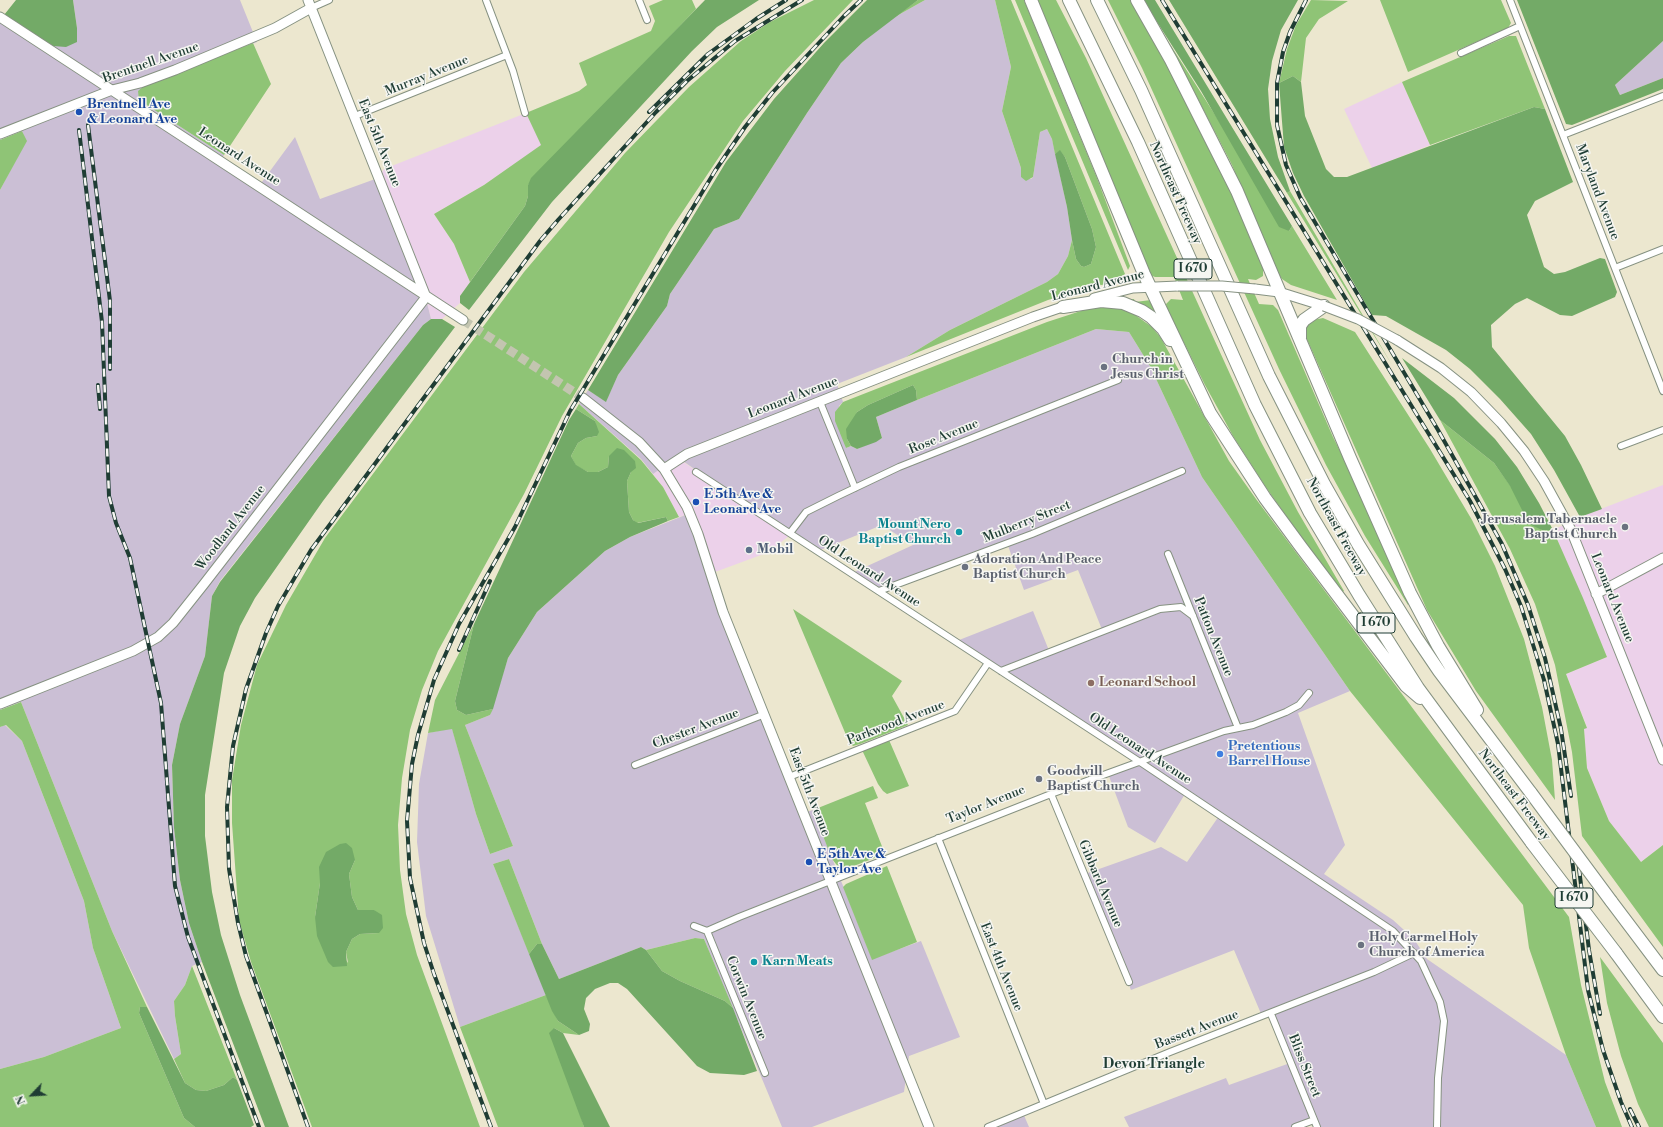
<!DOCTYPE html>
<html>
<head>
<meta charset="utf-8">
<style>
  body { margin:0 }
  #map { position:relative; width:1663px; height:1127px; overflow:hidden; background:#ece7cf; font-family:"Libre Bodoni",serif }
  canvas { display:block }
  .north { position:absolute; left:12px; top:1075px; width:40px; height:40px; -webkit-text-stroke:3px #f6f6f2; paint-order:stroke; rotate:245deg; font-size:11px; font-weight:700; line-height:16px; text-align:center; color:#1f3d34 }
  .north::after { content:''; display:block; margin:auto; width:14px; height:18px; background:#1f3d34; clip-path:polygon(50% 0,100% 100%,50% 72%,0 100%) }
</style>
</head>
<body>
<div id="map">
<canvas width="1663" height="1127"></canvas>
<div class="north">N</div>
</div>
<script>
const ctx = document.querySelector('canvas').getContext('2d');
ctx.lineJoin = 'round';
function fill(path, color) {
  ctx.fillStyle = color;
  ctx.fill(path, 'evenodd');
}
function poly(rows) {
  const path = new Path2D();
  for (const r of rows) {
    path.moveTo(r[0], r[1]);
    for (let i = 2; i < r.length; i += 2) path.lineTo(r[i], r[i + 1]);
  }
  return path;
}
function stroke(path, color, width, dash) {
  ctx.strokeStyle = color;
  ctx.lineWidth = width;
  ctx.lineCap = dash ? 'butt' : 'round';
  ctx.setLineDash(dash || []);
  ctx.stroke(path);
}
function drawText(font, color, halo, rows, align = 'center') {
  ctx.font = font + ' "Libre Bodoni",serif';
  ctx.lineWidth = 3;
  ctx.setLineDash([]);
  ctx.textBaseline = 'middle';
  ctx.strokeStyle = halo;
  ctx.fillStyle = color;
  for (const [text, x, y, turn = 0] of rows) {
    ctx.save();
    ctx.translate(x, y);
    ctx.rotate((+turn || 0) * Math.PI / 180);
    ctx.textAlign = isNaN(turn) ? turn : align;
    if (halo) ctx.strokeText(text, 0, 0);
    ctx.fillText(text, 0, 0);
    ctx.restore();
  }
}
const built = poly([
  [1402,82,1430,145,1372,168,1344,109],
  [526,113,542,145,484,185,434,214,454,244,470,282,460,296,460,303,442,319,431,319,424,291,378,178,384,169],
  [676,457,790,535,769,552,707,575,688,514,679,517,663,487,653,474],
  [1663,485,1663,845,1641,862,1609,821,1587,768,1584,729,1587,727,1566,674,1607,657,1553,530,1580,517]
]);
const industrial = poly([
  [73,0,240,0,257,42,144,86,139,100,224,155,221,160,259,186,295,137,320,199,378,178,424,291,431,319,423,325,220,581,212,596,205,656,180,724,172,765,174,828,180,880,189,923,202,962,192,966,185,985,174,1001,175,1016,181,1054,174,1059,112,931,21,702,0,710,0,190,26,141,22,131,0,140,0,12,53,46,77,28],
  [925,0,995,0,1011,67,1002,111,1021,168,1021,177,1031,179,1033,177,1040,132,1047,129,1052,139,1067,207,1072,240,1068,256,1058,274,1047,282,950,330,906,357,837,384,843,402,839,406,846,448,851,446,857,449,882,438,876,417,917,400,1096,329,1129,332,1150,366,1202,477,1350,691,1298,713,1345,845,1324,874,1393,920,1414,939,1427,959,1566,1055,1596,1127,1318,1127,1314,1119,1294,1127,1129,1127,1124,1117,1226,1078,1229,1085,1290,1063,1271,1013,1262,1016,1234,950,1131,990,1085,874,1161,847,1187,862,1219,816,1185,794,1155,843,1128,827,1107,771,1135,760,954,642,1033,611,1050,653,1103,632,1078,570,1024,590,1007,543,880,592,850,574,913,545,882,525,818,551,790,535,677,457,653,474,641,459,579,404,588,390,606,401,618,375,667,306,670,294,714,229,739,219,807,113,841,63,863,42,893,18],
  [1663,41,1663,78,1620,95,1615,85],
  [688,514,803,813,813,810,872,959,921,941,960,1037,909,1056,904,1092,812,1127,782,1127,704,939,695,938,646,950,641,947,559,979,542,944,509,859,493,864,546,995,460,1027,426,916,417,842,419,784,428,733,452,728,476,814,490,854,513,846,465,725,490,715,508,658,537,612,605,551,630,537],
  [5,725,22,741,84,901,93,948,121,1028,44,1057,0,1069,0,727],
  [1023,1113,1029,1127,987,1127]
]);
const green = poly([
  [663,0,692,0,696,9,528,185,528,196,525,206,470,282,454,244,434,214,484,185,541,145,526,113,579,91,587,85,579,63,651,31,655,21,649,6],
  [814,0,853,0,785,71,743,121,669,232,562,416,524,494,438,651,422,690,410,730,402,778,398,825,400,870,406,914,417,955,480,1127,312,1127,251,962,239,920,232,823,232,780,241,725,257,665,286,605,325,538,524,272,625,153,689,87,741,41,770,22],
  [355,860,349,874,352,897,358,910,374,910,379,933,360,934,352,939,346,952,348,963,315,917,320,883],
  [918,0,925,0,893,18],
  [995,0,1011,0,1125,274,1111,283,1087,288,1048,300,906,357,950,330,1047,282,1058,274,1068,256,1072,240,1076,259,1081,266,1084,267,1091,264,1096,247,1092,229,1065,157,1060,151,1055,154,1052,139,1047,129,1040,132,1033,177,1026,181,1021,177,1021,168,1002,111,1011,67],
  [1015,0,1024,0,1097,178,1130,266,1128,270],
  [1035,0,1056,0,1086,58,1260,440,1298,512,1344,591,1341,593,1265,486,1233,436,1205,385,1167,309,1166,304,1171,299,1183,300,1174,277,1155,277,1150,275],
  [1108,0,1131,0,1156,43,1227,183,1263,267,1263,276,1256,280,1248,279,1259,304,1273,305,1278,310,1333,437,1362,495,1409,599,1408,605,1365,536,1326,465,1279,369,1142,68],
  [1311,0,1348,1,1319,19,1306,38,1301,82,1293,76,1279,83,1287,49,1296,25],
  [1380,0,1501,0,1511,23,1508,28,1408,72],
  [1509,36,1516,36,1545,109,1534,107,1430,145,1402,82],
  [1168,41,1289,231,1292,226,1337,300,1291,285,1282,279,1275,269,1232,165],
  [253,43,271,84,224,155,139,100,138,91,144,86],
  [22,131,27,141,0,190,0,140],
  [1290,191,1392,365,1287,193],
  [1134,299,1135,302,1151,300,1162,323,1127,300],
  [1106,306,1119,307,1131,312,1152,327,1161,338,1229,461,1256,499,1569,917,1581,985,1605,1082,1622,1127,1596,1127,1566,1055,1529,948,1523,905,1350,691,1202,477,1150,366,1129,332,1096,329,917,400,916,390,913,385,868,405,857,412,847,439,851,446,846,448,835,421,835,412,843,402,1047,322,1090,308],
  [1323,318,1355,332,1430,449,1472,520,1495,566,1524,639,1542,707,1552,760,1555,800,1476,691,1427,610,1306,337,1307,326,1313,320],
  [579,404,641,460,663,487,679,517,668,521,666,517,637,523,633,520,629,512,627,481,631,472,609,456,608,467,598,472,588,472,576,466,571,456,578,443,586,438,597,436,595,421,576,409],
  [1440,420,1494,463,1542,530,1553,530,1583,598,1607,657,1566,674,1587,728,1584,729,1587,768,1609,821,1641,862,1663,845,1663,947,1582,836,1572,752,1555,665,1535,604,1510,549],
  [793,609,902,681,892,696,908,725,860,744,853,746,849,742],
  [474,624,455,701,457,710,466,715,493,709,490,715,465,725,513,846,490,854,476,814,452,729,428,733,435,700],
  [21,702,112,931,147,1007,140,1007,139,1013,184,1118,195,1127,0,1127,0,1069,44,1057,121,1028,93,948,84,901,22,741,6,725,0,727,0,710],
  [889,740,909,786,887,794,883,791,878,784,862,750],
  [873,786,878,798,865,803,885,854,846,869,840,869,832,859,813,810],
  [509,859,542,944,537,944,529,954,493,864],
  [887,866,917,942,872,960,843,887,846,884],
  [695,938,704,939,733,1008,725,1001,680,981,662,971,646,950],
  [1600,957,1663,1043,1663,1127,1649,1127,1638,1104,1621,1056,1607,1003],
  [192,966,237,1080,233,1077,224,1085,206,1091,196,1090,185,1083,174,1059,181,1054,175,1016,174,1001,185,985],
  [546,995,558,1021,579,1035,563,1033,554,1028,584,1127,498,1127,460,1027]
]);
const forest = poly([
  [16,0,73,0,77,28,77,42,66,47,53,46,4,15],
  [705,0,759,0,717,27,692,51,552,202,469,310,460,303,460,296,525,206,528,196,528,185,531,178],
  [867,0,918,0,863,42,841,63,807,113,739,219,714,229,670,294,667,306,618,375,606,402,588,390,726,162,774,99,824,43],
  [1143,0,1155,0,1292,226,1289,231,1279,227,1201,91],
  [1169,0,1298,0,1281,30,1272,61,1268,89,1270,119,1278,157,1290,191,1287,193],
  [1517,0,1663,0,1663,41,1615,85,1620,95,1663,78,1663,89,1572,125,1566,124],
  [1293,76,1301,82,1305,116,1326,169,1334,177,1347,177,1534,107,1545,109,1573,182,1535,201,1527,215,1544,267,1554,274,1565,272,1600,258,1605,259,1617,292,1615,297,1572,316,1560,315,1527,298,1515,304,1491,325,1492,347,1565,436,1581,465,1602,509,1580,517,1554,470,1531,434,1500,399,1470,369,1446,350,1386,316,1372,315,1304,196,1293,173,1284,147,1279,83],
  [1060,150,1065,157,1092,229,1096,247,1091,264,1084,267,1081,266,1076,259,1072,240,1067,207,1055,154],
  [431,319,442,319,455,327,323,501,255,598,240,626,224,673,205,795,205,836,212,892,221,935,240,995,289,1127,265,1127,202,962,189,923,180,880,174,828,172,765,180,724,205,656,212,596,220,582,423,325],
  [1402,358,1454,398,1495,439,1517,467,1539,503,1553,530,1542,530,1529,524,1510,486,1494,463,1440,420],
  [913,385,916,390,917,400,876,417,882,438,876,442,857,449,851,446,847,439,846,429,857,412,868,405],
  [576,409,595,421,599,432,597,436,586,438,578,443,571,456,576,465,588,472,598,472,608,467,609,456,617,448,624,450,635,461,636,468,631,472,627,481,629,512,633,520,638,523,666,517,668,521,630,537,605,551,537,612,508,658,493,709,466,715,457,710,455,701,474,624,569,420],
  [346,843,352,848,355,860,349,874,352,897,358,910,374,910,382,915,383,928,379,933,360,934,352,939,346,952,347,966,333,967,328,962,317,936,315,917,320,883,319,867,326,852,340,844],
  [537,944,542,944,559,979,641,947,646,950,662,971,680,981,725,1001,733,1008,757,1071,744,1075,710,1073,697,1066,627,989,618,983,610,983,595,989,586,998,584,1009,590,1024,589,1031,579,1035,558,1021,552,1011,529,954],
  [140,1007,147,1007,185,1083,196,1090,206,1091,224,1085,233,1077,237,1080,254,1125,251,1127,195,1127,184,1118,139,1013],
  [554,1028,563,1033,610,1127,584,1127,549,1033]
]);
const secondaryTunnel = poly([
  [463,320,583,398]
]);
const street = poly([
  [486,0,513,71,525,113],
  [639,0,647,20],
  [1510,0,1663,391],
  [311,8,329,0],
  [1461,53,1520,26],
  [355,116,507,55],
  [1563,135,1663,96],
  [1615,268,1663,249],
  [820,402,855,488],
  [1621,446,1663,430],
  [696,472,1140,762,1393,931,1421,961,1440,1002,1444,1021,1438,1078,1437,1127],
  [790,533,806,512,838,496,899,467,1118,380],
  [1168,554,1238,728],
  [879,591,1032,534,1182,471],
  [1001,671,1160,609,1181,607,1193,616],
  [635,765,765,714],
  [789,777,955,711,988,663],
  [1051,794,1129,982],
  [938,838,1044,1104],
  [694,926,707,931,739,917,1051,794,1224,731,1253,725,1286,712,1299,705,1309,693],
  [707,931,765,1073],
  [1271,1014,1317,1127],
  [988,1127,1170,1052,1374,972,1414,953],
  [1295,1127,1314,1120]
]);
const secondary = poly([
  [308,0,426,297],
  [0,17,463,320],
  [0,134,112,90,140,83,175,70,275,28,311,8],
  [1255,289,1279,292,1324,306],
  [1094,298,1133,288,1178,286],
  [1397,340,1441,368,1471,392,1501,423,1524,451,1544,481,1571,530,1663,760],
  [583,398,639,442,664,469,687,507,698,534,723,612,929,1127],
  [664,469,687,454,1033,317,1068,305],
  [1596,594,1663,558],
  [0,704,133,651,158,637,173,623,204,584,426,297]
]);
const highway = poly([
  [1031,0,1144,274,1210,413,1265,498,1301,547,1406,686,1420,698],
  [1069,0,1138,142,1255,405,1310,513,1359,595,1418,688,1532,843],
  [1097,0,1141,90,1269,376,1324,484,1358,544,1416,637,1439,671,1531,793],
  [1137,0,1171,60,1237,191,1350,458,1410,593,1438,646,1477,710],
  [1063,307,1101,301,1123,303,1142,311,1151,317,1163,329,1170,340],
  [1300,338,1300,326,1304,320,1324,306],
  [1611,901,1663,970],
  [1616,953,1663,1017]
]);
const rail = poly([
  [1162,0,1470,501,1505,569,1521,606,1544,680,1558,744,1588,990,1603,1050,1621,1102,1632,1127],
  [1306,0,1290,32,1283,52,1277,83,1277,125,1286,165,1300,197,1438,430,1502,544,1528,605,1545,658,1561,729,1571,796],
  [649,112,708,54,756,19,786,0],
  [88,125,110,301,110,369],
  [79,130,102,322,109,496,116,523,130,558,161,703,175,886,188,937,259,1127],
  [98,385,100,409],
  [459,650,490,581],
  [1577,852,1589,950,1600,1014],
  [1630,1109,1639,1127],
  [308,1127,246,956,238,923,229,869,227,807,233,746,246,689,266,633,278,606,311,550,540,241,558,220,656,112,687,81,735,41,802,0],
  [491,1127,434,974,424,943,410,878,407,821,412,764,418,735,434,680,459,624,515,527,570,411,715,171,745,127,772,93,844,16,861,0]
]);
const secondaryBridge = poly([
  [1178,286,1222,286,1255,289],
  [1324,306,1358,319,1397,340]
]);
const highwayBridge = poly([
  [1531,793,1611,901],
  [1532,843,1616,953]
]);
const markers = [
  [79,112,4,"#1a4fb4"],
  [1104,367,4,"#6b7280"],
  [696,502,4,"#1a4fb4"],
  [1625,527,4,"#6b7280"],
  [959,532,4,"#0f9aa8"],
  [749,550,4,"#5c6f8a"],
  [965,567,4,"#6b7280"],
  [1091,683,4,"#8d6e63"],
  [1220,754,4,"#3f7fe0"],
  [1039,779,4,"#6b7280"],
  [809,862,4,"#1a4fb4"],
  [1361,945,4,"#6b7280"],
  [754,962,4,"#0f9aa8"]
];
const shields = [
  [1193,269,38],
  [1376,623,38],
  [1574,898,38]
];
const shieldNames = [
  ["I 670",1193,269],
  ["I 670",1376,623],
  ["I 670",1574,898]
];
const streetNames = [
  ["Brentnell Avenue",151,63,-19],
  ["Murray Avenue",427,76,-22],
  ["East 5th Avenue",379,143,68],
  ["Leonard Avenue",239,157,33],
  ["Maryland Avenue",1597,192,69],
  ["Northeast Freeway",1175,193,66],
  ["Leonard Avenue",1098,286,-14],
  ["Leonard Avenue",793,398,-21],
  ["Rose Avenue",944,437,-22],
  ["Mulberry Street",1027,522,-22],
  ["Northeast Freeway",1336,527,61],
  ["Woodland Avenue",231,528,-52],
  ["Old Leonard Avenue",869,572,33],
  ["Leonard Avenue",1612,598,68],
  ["Patton Avenue",1213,637,68],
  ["Parkwood Avenue",896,723,-21],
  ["Chester Avenue",696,729,-21],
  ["Old Leonard Avenue",1140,749,33],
  ["East 5th Avenue",809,792,69],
  ["Northeast Freeway",1514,795,53],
  ["Taylor Avenue",986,805,-22],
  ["Gibbard Avenue",1100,884,67],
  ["East 4th Avenue",1001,967,68],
  ["Corwin Avenue",746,998,68],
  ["Bassett Avenue",1197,1030,-21],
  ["Bliss Street",1304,1066,68]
];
const transitNames = [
  ["Brentnell Ave",87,105],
  ["& Leonard Ave",87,120],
  ["E 5th Ave &",704,495],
  ["Leonard Ave",704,510],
  ["E 5th Ave &",817,855],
  ["Taylor Ave",817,870]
];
const worshipNames = [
  ["Church in",1112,360],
  ["Jesus Christ",1112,375],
  ["Jerusalem Tabernacle",1617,520,"right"],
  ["Baptist Church",1617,535,"right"],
  ["Adoration And Peace",973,560],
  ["Baptist Church",973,575],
  ["Goodwill",1047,772],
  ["Baptist Church",1047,787],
  ["Holy Carmel Holy",1369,938],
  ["Church of America",1369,953]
];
const cultureNames = [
  ["Mount Nero",951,525],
  ["Baptist Church",951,540],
  ["Karn Meats",762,962,"left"]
];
const serviceNames = [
  ["Mobil",757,550]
];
const educationNames = [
  ["Leonard School",1099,683]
];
const shopNames = [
  ["Pretentious",1228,747],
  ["Barrel House",1228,762]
];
const neighbourhoodNames = [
  ["Devon Triangle",1154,1065]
];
fill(built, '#ecd1ea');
fill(industrial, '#cbbfd5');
fill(green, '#8fc476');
fill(forest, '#73aa67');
stroke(secondaryTunnel, '#c3c5b0', 9, [9, 4.5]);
stroke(street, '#869282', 8);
stroke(secondary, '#869282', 11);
stroke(highway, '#869282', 14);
stroke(street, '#fff', 6);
stroke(secondary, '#fff', 9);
stroke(highway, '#fff', 12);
stroke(rail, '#1f3d34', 4);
stroke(rail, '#f6f6f2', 2.5, [8]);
stroke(secondaryBridge, '#869282', 11, []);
stroke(highwayBridge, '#869282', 14, []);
stroke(secondaryBridge, '#fff', 9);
stroke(highwayBridge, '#fff', 12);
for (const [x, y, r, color] of markers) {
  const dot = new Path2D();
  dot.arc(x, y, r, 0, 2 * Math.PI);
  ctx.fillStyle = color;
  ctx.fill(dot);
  stroke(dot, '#f6f6f2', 1.5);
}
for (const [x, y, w] of shields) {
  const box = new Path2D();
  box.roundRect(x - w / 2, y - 10, w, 20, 3);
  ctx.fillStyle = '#f6f6f2';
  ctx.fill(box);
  stroke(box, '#1f3d34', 1);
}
drawText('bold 12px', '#1f3d34', null, shieldNames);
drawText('13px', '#1f3d34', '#f6f6f2', streetNames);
drawText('bold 13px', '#164399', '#f6f6f2', transitNames, 'left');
drawText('bold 13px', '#5b616d', '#f6f6f2', worshipNames, 'left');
drawText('bold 13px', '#0d838f', '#f6f6f2', cultureNames, 'right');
drawText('bold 13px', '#4e5e75', '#f6f6f2', serviceNames, 'left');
drawText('bold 13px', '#785e54', '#f6f6f2', educationNames, 'left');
drawText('bold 13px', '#366cbe', '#f6f6f2', shopNames, 'left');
drawText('bold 14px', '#1f3d34', '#f6f6f2', neighbourhoodNames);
</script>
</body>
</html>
